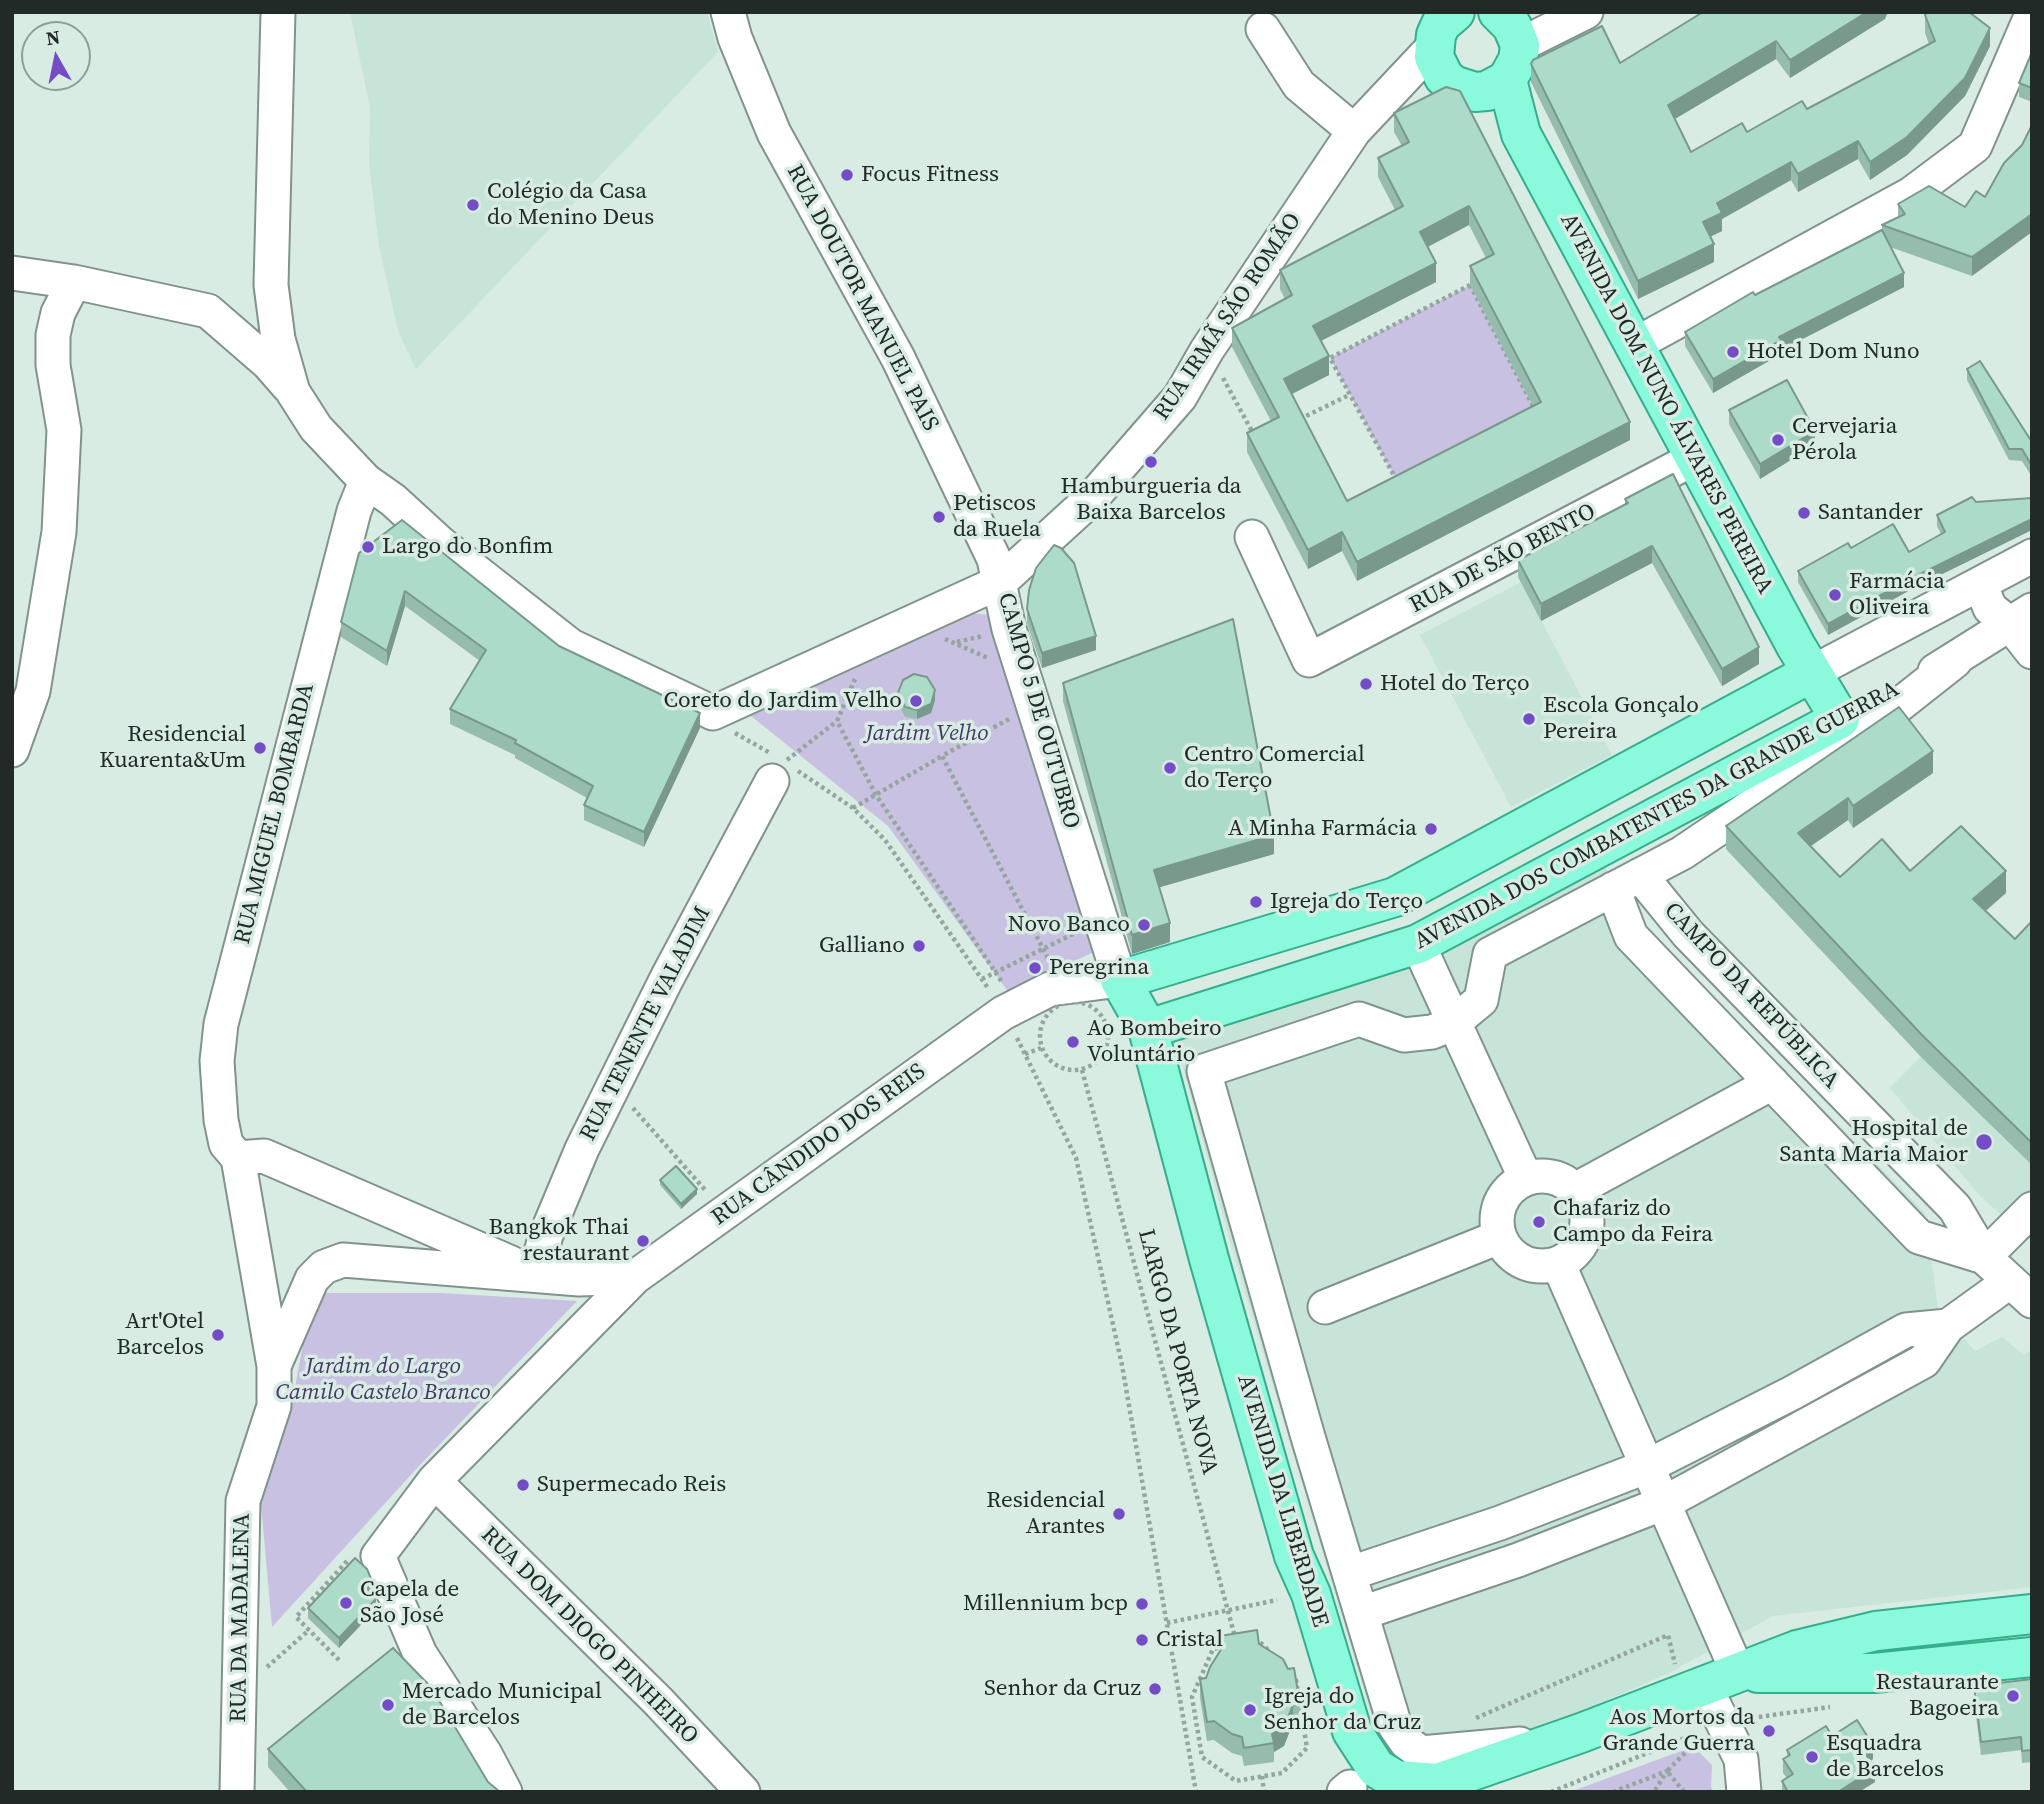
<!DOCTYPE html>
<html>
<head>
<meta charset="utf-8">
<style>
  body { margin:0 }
  #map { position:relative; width:2044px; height:1804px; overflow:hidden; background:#d8ece4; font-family:"Source Serif 4",serif }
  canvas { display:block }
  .frame { position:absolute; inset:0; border:14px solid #222a27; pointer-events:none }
  .north { position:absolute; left:21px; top:21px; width:70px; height:70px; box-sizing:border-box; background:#d8ece4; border:2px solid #8f9e98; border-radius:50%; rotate:351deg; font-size:19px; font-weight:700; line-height:28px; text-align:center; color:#222a27 }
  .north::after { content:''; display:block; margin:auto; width:24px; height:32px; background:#744cc5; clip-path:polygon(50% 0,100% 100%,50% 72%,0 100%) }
</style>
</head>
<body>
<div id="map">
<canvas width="2044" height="1804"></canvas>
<div class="frame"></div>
<div class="north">N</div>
</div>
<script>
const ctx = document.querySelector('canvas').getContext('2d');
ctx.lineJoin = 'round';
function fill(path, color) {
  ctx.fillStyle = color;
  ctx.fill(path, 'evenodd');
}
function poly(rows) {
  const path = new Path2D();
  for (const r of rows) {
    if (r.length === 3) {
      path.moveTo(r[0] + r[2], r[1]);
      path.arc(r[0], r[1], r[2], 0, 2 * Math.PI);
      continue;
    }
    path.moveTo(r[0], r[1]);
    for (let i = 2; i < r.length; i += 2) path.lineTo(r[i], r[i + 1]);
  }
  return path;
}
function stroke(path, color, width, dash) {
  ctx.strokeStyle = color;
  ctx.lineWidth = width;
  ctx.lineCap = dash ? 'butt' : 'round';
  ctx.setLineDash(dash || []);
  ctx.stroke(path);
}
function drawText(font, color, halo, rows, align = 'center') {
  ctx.font = font + ' "Source Serif 4",serif';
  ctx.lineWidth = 7;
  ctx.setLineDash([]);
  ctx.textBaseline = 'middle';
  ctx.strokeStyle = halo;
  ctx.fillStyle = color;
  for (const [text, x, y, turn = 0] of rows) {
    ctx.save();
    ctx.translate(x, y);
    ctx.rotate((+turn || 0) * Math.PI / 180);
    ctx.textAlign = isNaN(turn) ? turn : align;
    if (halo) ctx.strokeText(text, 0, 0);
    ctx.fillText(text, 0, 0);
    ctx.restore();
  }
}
const built = poly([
  [350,12,707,12,718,52,416,369,398,331,379,246,369,163,370,108],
  [1521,582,1612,755,1511,807,1420,635],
  [1605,867,1642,924,1925,1213,1938,1308,1975,1351,2002,1337,2024,1355,2032,1350,2032,1587,1773,1616,1669,1673,1502,1746,1419,1767,1378,1737,1233,1252,1177,1046,1186,1031,1510,914],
  [2032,944,2032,1238,2030,1240,1981,1197,1890,1088]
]);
const green = poly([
  [1470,285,1541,421,1403,492,1330,358],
  [963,613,992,615,1102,948,1009,993,888,826,746,712],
  [320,1293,440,1293,577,1301,419,1466,272,1627,261,1504,292,1404,307,1322],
  [1697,1750,1712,1765,1711,1787,1714,1792,1570,1792,1681,1751]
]);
const path = poly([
  [1470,285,1541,421,1403,492,1330,358,1470,285],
  [1223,378,1254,435],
  [1300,419,1349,395],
  [945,639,988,658],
  [957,642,983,636],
  [855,679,837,721,876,795,1002,982],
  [1009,719,942,756,1050,962],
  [735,733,770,753],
  [787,760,837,721],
  [798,771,853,808,885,840,988,988],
  [853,808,942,756],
  [982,979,1075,933],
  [1074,1036,34],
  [1017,1038,1076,1158,1122,1365,1196,1792],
  [1025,1054,1041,1048],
  [1101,1057,1124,1059],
  [1082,1070,1235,1637],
  [633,1108,706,1191],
  [1167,1623,1277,1600],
  [1254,1642,1259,1641,1269,1651],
  [1225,1647,1213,1649,1192,1697,1202,1757,1236,1781,1282,1773,1307,1748,1296,1680,1292,1676],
  [339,1660,296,1617,349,1559],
  [267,1667,308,1631],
  [1476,1718,1668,1635,1675,1664],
  [1752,1718,1830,1707],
  [1262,1776,1264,1792],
  [1551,1792,1692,1735],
  [1613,1792,1667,1771,1654,1792],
  [1684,1792,1667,1771,1694,1744]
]);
const minor = poly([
  [278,12,271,285,278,339,293,392,316,428,366,481,393,500,440,543,571,646,713,713,1000,582,1092,498,1180,397,1207,350,1354,131,1434,46],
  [1263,29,1299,85,1354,131],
  [1520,45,1586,12],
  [12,273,74,282,208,311,268,363,289,387],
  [1634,345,1911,194,1975,146,2032,14],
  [1252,537,1309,660,1697,457],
  [1981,586,1990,608,2011,625,2032,652],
  [1935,671,2032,610],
  [1811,673,2032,556],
  [12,750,33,691,59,532,64,430,53,365,53,335,58,313,74,282],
  [1640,875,1688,934,1955,1208,1984,1257,2032,1301],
  [1613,889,1631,936,1919,1237,1984,1257,2032,1209],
  [1418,944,1526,1179],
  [238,1158,264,1156,511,1263],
  [1542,1221,45],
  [1575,1190,1772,1083],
  [1558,1263,1738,1673],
  [535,1273,546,1235,582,1149,667,978,772,781],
  [1325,1307,1499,1237],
  [274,1366,312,1279,324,1267,343,1260,579,1279,635,1277],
  [434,1481,658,1701,743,1792],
  [1351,1573,1500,1523,1648,1466,1792,1393,1906,1330,1948,1326],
  [1362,1613,1518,1560,1664,1503,1924,1361,1948,1326,2009,1282],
  [1705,1687,1741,1759,1744,1792],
  [1520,1744,1421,1753,1406,1742,1395,1726,1308,1437,1204,1071,1359,1019,1404,1035,1432,1032,1452,1024,1481,1000,1490,954,1682,853,1884,717,1955,661],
  [237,1792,243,1501,274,1406,274,1366,238,1158,226,1144,221,1120,217,1061,221,1024,354,511,366,481],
  [505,1792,485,1754,420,1654,378,1556,434,1481,635,1277,1003,1013,1050,989,1120,980,1009,629,994,559,898,358,774,133,735,38,728,12],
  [1344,1792,1350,1787]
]);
const major = poly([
  [1455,12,1441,24,1436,35,1434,57,1444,77,1453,85,1475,92,1487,91,1507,80,1518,60,1520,45,1512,26,1498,12],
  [1811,673,1395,897,1120,980,1148,1029,1209,1259,1294,1556,1311,1594,1352,1731,1376,1768,1396,1780,1438,1783,1581,1733,1797,1650,1876,1631,2032,1614],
  [1148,1029,1418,944,1840,719,1796,646,1521,134,1507,80],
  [1758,1673,1874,1673,2032,1657]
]);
const wall = poly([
  [1925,15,1990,46,1965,96,1907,155,1870,180,1858,159,1798,192,1791,180,1722,219,1722,231,1710,237,1714,262,1638,299,1531,82,1531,64,1620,63,1885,19,1790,78,1776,59,1675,119,1691,152,1747,132,1807,109,1929,44,1925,33],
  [2032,52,2032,102,2019,97,2019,83],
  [1446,87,1630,440,1357,581,1342,551,1308,569,1247,452,1247,433,1271,421,1232,347,1232,328,1285,299,1280,289,1280,270,1395,210,1378,177,1378,158,1402,146,1394,132,1394,113],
  [1469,225,1486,258,1470,266,1470,285,1533,406,1347,501,1292,394,1329,375,1321,341,1436,282,1427,247],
  [1976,191,1972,276,1890,247,1904,287,1781,350,1781,354,1713,393,1685,346,1685,332,1755,295,1882,231,1882,225,1898,217,1898,204,1965,207],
  [1967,369,2030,439,2032,438,2032,477,2022,461,2009,460,1967,380],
  [1729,410,1815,445,1760,479,1729,424],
  [1972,497,1914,588,1828,635,1798,582,1798,571,1851,548,1909,552,1941,534,1937,526,1937,515],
  [1625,499,1759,664,1722,686,1652,563,1541,621,1518,577,1518,560,1625,504],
  [359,553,559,646,700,728,644,847,584,820,584,805,587,798,515,758,515,755,450,724,450,709,480,661,405,606,387,666,341,637,341,622],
  [1027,609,1096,650,1042,668,1027,623],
  [1063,683,1274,854,1159,887,1170,942,1132,954,1063,701],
  [898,693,935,700,931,713,917,719,905,717,898,702],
  [1933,773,1853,828,1848,820,1811,846,1840,877,1910,871,2006,893,1986,911,2015,939,2032,921,2032,1165,1922,1058,1726,849,1726,826],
  [660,1180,697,1194,681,1209,660,1185],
  [372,1591,370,1593,376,1609,339,1648,308,1618,308,1608],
  [1220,1636,1259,1644,1300,1704,1300,1722,1293,1723,1284,1746,1274,1752,1274,1762,1244,1766,1242,1756,1232,1753,1214,1740,1207,1741,1200,1698,1200,1679,1206,1678,1220,1651],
  [2032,1679,2032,1762,2022,1763,2021,1750,1981,1755,1974,1699,1974,1686],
  [1832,1736,1873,1759,1870,1761,1875,1782,1859,1792,1782,1792,1782,1781,1787,1778,1783,1773,1783,1759,1787,1757,1787,1750],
  [268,1749,488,1782,500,1792,290,1792,268,1767]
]);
const shadedWall = poly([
  [1867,12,1888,12,1885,19,1790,78,1790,60],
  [1990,28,1990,46,1965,96,1907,155,1870,180,1870,162],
  [1776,41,1776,59,1668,123,1668,105],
  [1858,141,1858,159,1798,192,1798,174],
  [1791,162,1791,180,1722,219,1722,231,1703,240,1703,222,1717,203],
  [1469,206,1469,225,1420,251,1420,232],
  [2032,214,2032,232,1972,276,1972,257],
  [1714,244,1714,262,1638,299,1638,281],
  [1436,263,1436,282,1313,345,1313,326],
  [1904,273,1904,287,1781,350,1781,354,1713,393,1713,379,1779,337],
  [1329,356,1329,375,1284,398,1284,379],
  [1630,422,1630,440,1357,581,1357,562],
  [1815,431,1815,445,1760,479,1760,464],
  [2032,519,2032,530,1914,588,1828,635,1828,624,1914,577],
  [1342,532,1342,551,1308,569,1308,550],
  [1652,546,1652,563,1541,621,1541,604],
  [405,591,405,606,387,666,387,651],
  [1096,636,1096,650,1042,668,1042,653],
  [1759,647,1759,664,1722,686,1722,669],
  [935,690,935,700,931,713,917,719,917,710],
  [700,713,700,728,644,847,644,832],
  [1933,751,1933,773,1853,828,1853,806],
  [1848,798,1848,820,1798,855,1798,833],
  [1274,835,1274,854,1154,889,1154,870],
  [2006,871,2006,893,1973,921,1973,899],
  [1170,923,1170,942,1132,954,1132,935],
  [697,1189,697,1194,681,1209,681,1204],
  [372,1581,372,1591,365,1598,365,1588],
  [376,1599,376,1609,339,1648,339,1638],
  [1293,1705,1293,1723,1284,1746,1274,1752,1272,1734],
  [1873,1745,1873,1759,1864,1765,1864,1751],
  [1875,1768,1875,1782,1859,1792,1838,1792]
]);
const building = poly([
  [1703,12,1867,12,1790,60,1776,41,1668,105,1691,152,1742,123,1747,132,1802,101,1807,109,1935,41,1925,15,1927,12,1969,12,1990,28,1965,78,1907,137,1870,162,1858,141,1798,174,1791,162,1717,203,1722,213,1703,222,1714,244,1638,281,1531,64,1533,60,1602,26,1620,63,1703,12],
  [2032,52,2032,88,2019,83,2032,52],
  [1446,87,1460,91,1630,422,1357,562,1342,532,1308,550,1247,433,1279,417,1232,328,1292,295,1280,270,1403,206,1378,158,1409,142,1394,113,1446,87],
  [1469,206,1494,254,1470,266,1541,402,1347,501,1284,379,1329,356,1313,326,1436,263,1420,232,1469,206],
  [2032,125,2032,214,1972,257,1882,225,1905,214,1898,204,1929,186,1965,207,1976,191,1985,197,2004,163,2022,145,2032,125],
  [1882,230,1904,273,1779,337,1781,340,1713,379,1685,332,1753,292,1755,295,1882,230],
  [1980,361,2030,439,2032,438,2032,466,2022,449,2009,449,1967,369,1980,361],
  [1787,380,1815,431,1760,464,1729,410,1787,380],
  [1673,474,1759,647,1722,669,1652,546,1541,604,1518,560,1628,503,1625,499,1673,474],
  [1972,497,1976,502,2032,498,2032,519,1914,577,1828,624,1798,571,1848,543,1851,548,1893,524,1909,552,1945,532,1937,515,1972,497],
  [402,520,559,646,700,713,644,832,584,805,593,786,515,743,516,740,450,709,486,650,405,591,387,651,341,622,359,553,402,520],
  [1054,545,1061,548,1074,563,1096,636,1042,653,1027,609,1029,590,1036,568,1054,545],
  [1233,619,1274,835,1154,870,1170,923,1132,935,1063,683,1233,619],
  [914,674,927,677,935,690,931,704,917,710,905,707,898,693,903,680,914,674],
  [1899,707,1933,751,1853,806,1848,798,1798,833,1840,877,1882,839,1910,871,1961,826,2006,871,1973,899,2015,939,2032,921,2032,1143,1922,1035,1726,826,1899,707],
  [676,1166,697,1189,681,1204,660,1180,676,1166],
  [355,1558,367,1569,372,1581,365,1588,376,1599,339,1638,308,1608,355,1558],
  [1257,1630,1259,1644,1283,1659,1288,1669,1294,1668,1300,1704,1293,1705,1284,1727,1272,1734,1274,1743,1244,1748,1242,1737,1232,1734,1214,1721,1207,1722,1200,1679,1206,1678,1210,1667,1222,1648,1220,1636,1257,1630],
  [393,1648,431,1687,488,1782,500,1792,307,1792,268,1749,393,1648],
  [2032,1679,2032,1750,2022,1751,2021,1737,1981,1742,1974,1686,2032,1679],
  [1857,1720,1873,1745,1864,1751,1875,1768,1838,1792,1788,1792,1782,1781,1793,1774,1783,1759,1790,1755,1787,1750,1826,1726,1832,1736,1857,1720]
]);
const markers = [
  [847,175,7,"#744cc5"],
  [473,205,7,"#744cc5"],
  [1733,352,7,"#744cc5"],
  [1778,440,7,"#744cc5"],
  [1151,462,7,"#744cc5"],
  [1804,513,7,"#744cc5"],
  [939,517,7,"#744cc5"],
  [368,547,7,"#744cc5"],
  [1835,595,7,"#744cc5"],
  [1366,684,7,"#744cc5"],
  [916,701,7,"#744cc5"],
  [1529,719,7,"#744cc5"],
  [260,748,7,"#744cc5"],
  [1170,768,7,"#744cc5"],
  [1431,829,7,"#744cc5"],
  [1256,902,7,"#744cc5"],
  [1144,925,7,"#744cc5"],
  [919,946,7,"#744cc5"],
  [1035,968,7,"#744cc5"],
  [1073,1042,7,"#744cc5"],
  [1984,1142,9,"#744cc5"],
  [1539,1222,7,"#744cc5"],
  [643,1241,7,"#744cc5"],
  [218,1335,7,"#744cc5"],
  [523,1485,7,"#744cc5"],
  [1119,1514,7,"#744cc5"],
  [346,1603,7,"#744cc5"],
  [1142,1604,7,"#744cc5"],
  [1142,1640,7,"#744cc5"],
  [1155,1689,7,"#744cc5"],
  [2013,1696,7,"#744cc5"],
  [388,1705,7,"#744cc5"],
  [1250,1710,7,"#744cc5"],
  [1769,1731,7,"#744cc5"],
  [1812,1757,7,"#744cc5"]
];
const poiNames = [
  ["Focus Fitness",861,175],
  ["Colégio da Casa",487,192],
  ["do Menino Deus",487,218],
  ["Hotel Dom Nuno",1747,352],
  ["Cervejaria",1792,427],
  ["Pérola",1792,453],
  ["Hamburgueria da",1151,487,"center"],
  ["Baixa Barcelos",1151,513,"center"],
  ["Petiscos",953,504],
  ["da Ruela",953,530],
  ["Santander",1818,513],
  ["Largo do Bonfim",382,547],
  ["Farmácia",1849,582],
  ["Oliveira",1849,608],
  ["Hotel do Terço",1380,684],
  ["Coreto do Jardim Velho",902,701,"right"],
  ["Escola Gonçalo",1543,706],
  ["Pereira",1543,732],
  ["Residencial",246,735,"right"],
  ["Kuarenta&Um",246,761,"right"],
  ["Centro Comercial",1184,755],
  ["do Terço",1184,781],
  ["A Minha Farmácia",1417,829,"right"],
  ["Igreja do Terço",1270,902],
  ["Novo Banco",1130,925,"right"],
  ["Galliano",905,946,"right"],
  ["Peregrina",1049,968],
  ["Ao Bombeiro",1087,1029],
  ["Voluntário",1087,1055],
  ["Hospital de",1968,1129,"right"],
  ["Santa Maria Maior",1968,1155,"right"],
  ["Chafariz do",1553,1209],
  ["Campo da Feira",1553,1235],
  ["Bangkok Thai",629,1228,"right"],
  ["restaurant",629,1254,"right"],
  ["Art'Otel",204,1322,"right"],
  ["Barcelos",204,1348,"right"],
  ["Supermecado Reis",537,1485],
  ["Residencial",1105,1501,"right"],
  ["Arantes",1105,1527,"right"],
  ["Capela de",360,1590],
  ["São José",360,1616],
  ["Millennium bcp",1128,1604,"right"],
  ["Cristal",1156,1640],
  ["Restaurante",1999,1683,"right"],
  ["Bagoeira",1999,1709,"right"],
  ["Senhor da Cruz",1141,1689,"right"],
  ["Mercado Municipal",402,1692],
  ["de Barcelos",402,1718],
  ["Igreja do",1264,1697],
  ["Senhor da Cruz",1264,1723],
  ["Aos Mortos da",1755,1718,"right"],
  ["Grande Guerra",1755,1744,"right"],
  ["Esquadra",1826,1744],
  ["de Barcelos",1826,1770]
];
const streetNames = [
  ["RUA DOUTOR MANUEL PAIS",862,298,62],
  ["RUA IRMÃ SÃO ROMÃO",1228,317,-56],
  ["AVENIDA DOM NUNO ÁLVARES PEREIRA",1666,404,62],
  ["RUA DE SÃO BENTO",1503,559,-28],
  ["CAMPO 5 DE OUTUBRO",1038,711,74],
  ["RUA MIGUEL BOMBARDA",275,814,-76],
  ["AVENIDA DOS COMBATENTES DA GRANDE GUERRA",1657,816,-28],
  ["CAMPO DA REPÚBLICA",1751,996,47],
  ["RUA TENENTE VALADIM",646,1024,-63],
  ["RUA CÂNDIDO DOS REIS",819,1145,-36],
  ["LARGO DA PORTA NOVA",1177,1352,75],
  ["AVENIDA DA LIBERDADE",1282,1501,73],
  ["RUA DA MADALENA",241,1618,-89],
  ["RUA DOM DIOGO PINHEIRO",589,1636,45]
];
const parkNames = [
  ["Jardim Velho",927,734],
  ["Jardim do Largo",383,1367],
  ["Camilo Castelo Branco",383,1393]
];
fill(built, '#c7e4d8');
fill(green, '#c8c1e1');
stroke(minor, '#80938c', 37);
stroke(major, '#34ae8c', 42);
stroke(path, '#95a59f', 4.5, [3.5, 3.5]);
stroke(minor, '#fff', 33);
stroke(major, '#8bf9db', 38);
fill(wall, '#95bcad');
fill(shadedWall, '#79998d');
fill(building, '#addbc9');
stroke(building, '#79998d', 2);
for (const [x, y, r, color] of markers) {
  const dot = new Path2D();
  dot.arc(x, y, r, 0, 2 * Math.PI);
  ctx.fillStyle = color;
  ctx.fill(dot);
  stroke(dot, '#d8ece4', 2.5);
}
drawText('23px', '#222a27', '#d8ece4', poiNames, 'left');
drawText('23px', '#222a27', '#d8ece4', streetNames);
drawText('italic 23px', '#453869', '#d8ece4', parkNames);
</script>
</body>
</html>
